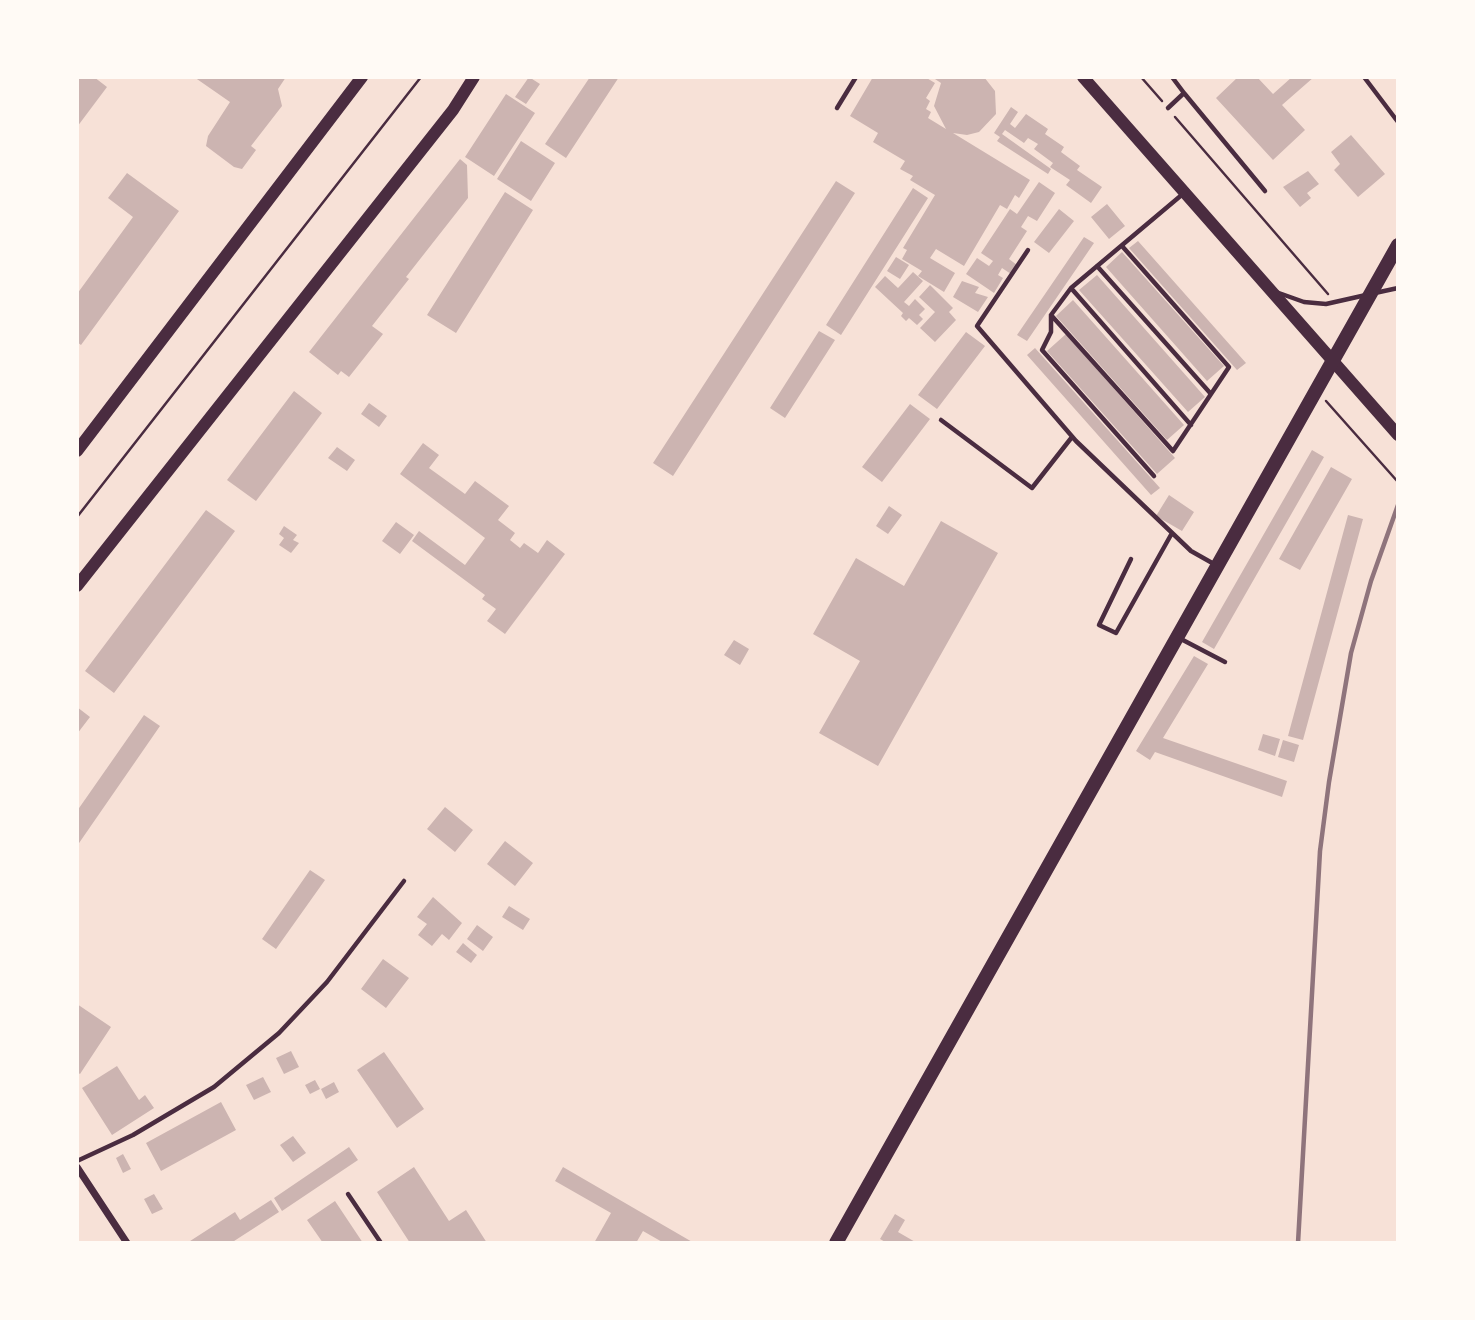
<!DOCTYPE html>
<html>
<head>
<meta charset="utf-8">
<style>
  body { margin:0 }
  #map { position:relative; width:1475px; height:1320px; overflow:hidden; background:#f7e1d7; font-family:"PT Sans Narrow",sans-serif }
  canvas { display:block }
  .frame { position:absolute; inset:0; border:79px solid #fffaf5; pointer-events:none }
</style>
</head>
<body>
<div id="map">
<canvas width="1475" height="1320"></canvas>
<div class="frame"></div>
</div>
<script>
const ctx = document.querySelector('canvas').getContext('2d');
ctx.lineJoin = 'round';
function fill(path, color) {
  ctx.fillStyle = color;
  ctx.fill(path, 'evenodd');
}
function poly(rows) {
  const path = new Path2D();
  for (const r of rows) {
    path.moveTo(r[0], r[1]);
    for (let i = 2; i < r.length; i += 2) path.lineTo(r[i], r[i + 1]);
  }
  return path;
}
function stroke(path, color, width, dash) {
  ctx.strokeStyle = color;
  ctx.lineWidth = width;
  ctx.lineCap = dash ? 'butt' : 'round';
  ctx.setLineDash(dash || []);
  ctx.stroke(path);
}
const building = poly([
  [77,77,94,77,107,87,77,127],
  [194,77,286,77,278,89,282,106,251,146,256,150,242,169,234,167,206,146,208,136,230,102],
  [529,77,540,84,526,104,515,97],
  [590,77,619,77,566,158,545,144],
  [873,77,925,77,935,83,926,98,930,101,926,109,931,112,928,118,946,129,934,106,941,83,932,77,984,77,995,91,996,114,979,132,967,135,953,133,1030,180,1019,198,1015,195,1007,209,1000,205,964,266,936,249,930,258,955,273,944,292,918,276,922,271,902,259,907,250,903,248,935,195,910,180,913,176,900,169,905,161,873,142,878,133,850,116],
  [1238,77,1257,77,1273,94,1292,77,1314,77,1282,105,1305,130,1273,160,1216,98],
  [506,94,535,113,494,176,465,157],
  [1011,107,1018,112,1010,124,1015,128,1026,114,1048,129,1045,134,1064,147,1061,152,1080,166,1077,170,1102,187,1091,203,1066,185,1070,180,1050,167,1053,163,1034,149,1038,144,1028,138,1024,143,1005,130,1002,134,1051,169,1048,174,997,141,1000,137,994,133],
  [1351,135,1385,174,1358,197,1334,170,1340,164,1331,152],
  [521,141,555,163,531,201,497,179],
  [460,159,467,165,468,198,406,277,409,279,372,326,383,334,349,377,341,371,338,375,309,352],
  [1308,171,1319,184,1307,193,1311,198,1300,207,1283,187],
  [127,173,179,211,81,345,77,342,77,294,133,217,108,198],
  [836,181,855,193,673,476,653,463],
  [1039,182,1055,193,1037,221,1028,216,1021,227,1027,231,1009,259,1017,265,1011,274,1002,268,998,275,1003,278,994,293,966,274,977,258,989,266,993,261,981,253,1010,209,1017,214],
  [913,188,928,198,841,335,826,325],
  [505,192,533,210,456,333,427,315],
  [1107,204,1125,226,1109,239,1091,217],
  [1059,209,1074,221,1049,253,1034,242],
  [1084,237,1094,243,1027,341,1017,335],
  [1138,241,1246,363,1237,370,1129,248],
  [1122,252,1224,366,1207,381,1106,267],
  [896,257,909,265,900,279,887,271],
  [913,272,923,281,904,302,909,306,915,299,925,309,919,315,923,319,917,325,909,318,906,321,901,316,903,313,875,287,885,276,898,288],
  [1097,275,1205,397,1188,412,1079,290],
  [962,281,979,287,975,293,988,297,978,312,953,297],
  [930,285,953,308,949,312,956,320,935,342,920,328,935,312,919,297],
  [1073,300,1184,425,1167,440,1056,316],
  [819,331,835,340,785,418,770,408],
  [966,332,985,346,937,409,918,395],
  [1066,334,1175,458,1157,474,1047,351],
  [1035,348,1160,488,1151,495,1027,355],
  [294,391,322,413,256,501,227,480],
  [369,403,387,416,379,427,361,414],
  [910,404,930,419,882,482,862,467],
  [423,443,439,455,429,468,465,494,475,481,509,506,498,520,515,533,510,540,520,548,524,543,538,553,547,540,565,554,505,634,487,621,496,609,482,599,485,595,412,541,419,531,465,565,485,538,400,474],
  [337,447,355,460,347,471,328,458],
  [1312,450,1324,457,1214,649,1202,642],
  [1331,467,1352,479,1300,570,1279,559],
  [1169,495,1194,512,1182,531,1156,516],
  [889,506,902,515,888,534,876,526],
  [206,510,235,531,114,693,85,671],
  [1348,515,1363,519,1303,740,1288,736],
  [941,521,998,553,878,766,819,733,860,661,813,634,856,558,904,586],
  [396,522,414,535,400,554,382,541],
  [284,526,297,535,293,540,299,543,291,553,279,545,284,538,279,534],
  [734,640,749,649,740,665,724,655],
  [1194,656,1208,664,1163,738,1287,781,1282,797,1155,752,1150,760,1136,751],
  [77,707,90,717,77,734],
  [144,715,160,726,77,846,77,811],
  [1263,734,1280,739,1275,756,1258,750],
  [1283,740,1299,745,1294,762,1278,757],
  [445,807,473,830,455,852,427,829],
  [505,841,533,863,515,886,487,864],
  [310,870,325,880,276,949,262,939],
  [433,897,462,923,449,940,442,934,432,946,418,935,427,924,417,917],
  [509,906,530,919,523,930,502,917],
  [477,925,493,937,483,951,467,939],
  [463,943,477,955,471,963,456,952],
  [383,959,409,978,386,1008,361,989],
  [77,1004,111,1027,80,1074,77,1072],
  [291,1051,299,1067,284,1074,276,1058],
  [384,1052,424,1109,397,1128,357,1070],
  [117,1066,139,1100,145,1095,154,1108,112,1135,82,1088],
  [263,1077,271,1092,254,1100,246,1085],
  [315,1080,320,1089,310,1094,305,1085],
  [334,1082,339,1092,326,1099,321,1089],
  [221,1102,236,1130,161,1171,146,1143],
  [293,1136,306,1153,293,1162,280,1145],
  [349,1147,358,1160,282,1211,274,1198],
  [123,1154,131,1169,123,1173,116,1158],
  [414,1167,449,1221,466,1210,487,1243,410,1243,377,1192],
  [563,1167,694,1243,664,1243,643,1231,636,1243,594,1243,611,1213,555,1181],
  [154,1194,163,1209,152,1214,144,1199],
  [271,1200,279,1212,231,1243,187,1243,235,1212,240,1220],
  [335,1201,363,1243,323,1243,307,1220],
  [895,1214,905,1220,898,1232,917,1243,887,1243,880,1239]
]);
const path = poly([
  [1141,77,1162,101],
  [1175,117,1328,294],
  [1326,401,1398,482],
  [77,517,421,77]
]);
const service = poly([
  [1172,77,1184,93],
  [1364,77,1398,122],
  [837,108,856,77],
  [1168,108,1184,93,1265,191],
  [1028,250,977,326,1076,441,1191,551,1214,564],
  [1097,266,1211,394],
  [1071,288,1191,425],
  [1276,292,1304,302,1326,304,1366,295],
  [1375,293,1398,288],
  [1051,315,1173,451,1229,367,1122,246],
  [941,420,1032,488,1072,437],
  [1154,476,1042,350,1051,332,1051,315,1071,288,1184,193],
  [1131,559,1099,625,1116,633,1172,533],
  [1179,638,1225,662],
  [77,1161,133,1135,214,1087,279,1033,327,982,404,881],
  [348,1194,381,1243]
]);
const minor = poly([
  [77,1167,127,1243]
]);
const secondary = poly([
  [1083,77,1398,435],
  [77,451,362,77],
  [77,586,453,110,474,77]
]);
const primary = poly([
  [836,1243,1398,245]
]);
const rail = poly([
  [1298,1243,1320,851,1329,782,1351,653,1371,581,1398,505]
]);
fill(building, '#ccb4b1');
stroke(path, '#4a2c40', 2.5);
stroke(service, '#4a2c40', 4.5);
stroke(minor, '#4a2c40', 7);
stroke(secondary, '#4a2c40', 12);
stroke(primary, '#4a2c40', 14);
stroke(rail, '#8f747c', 4.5);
</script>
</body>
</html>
